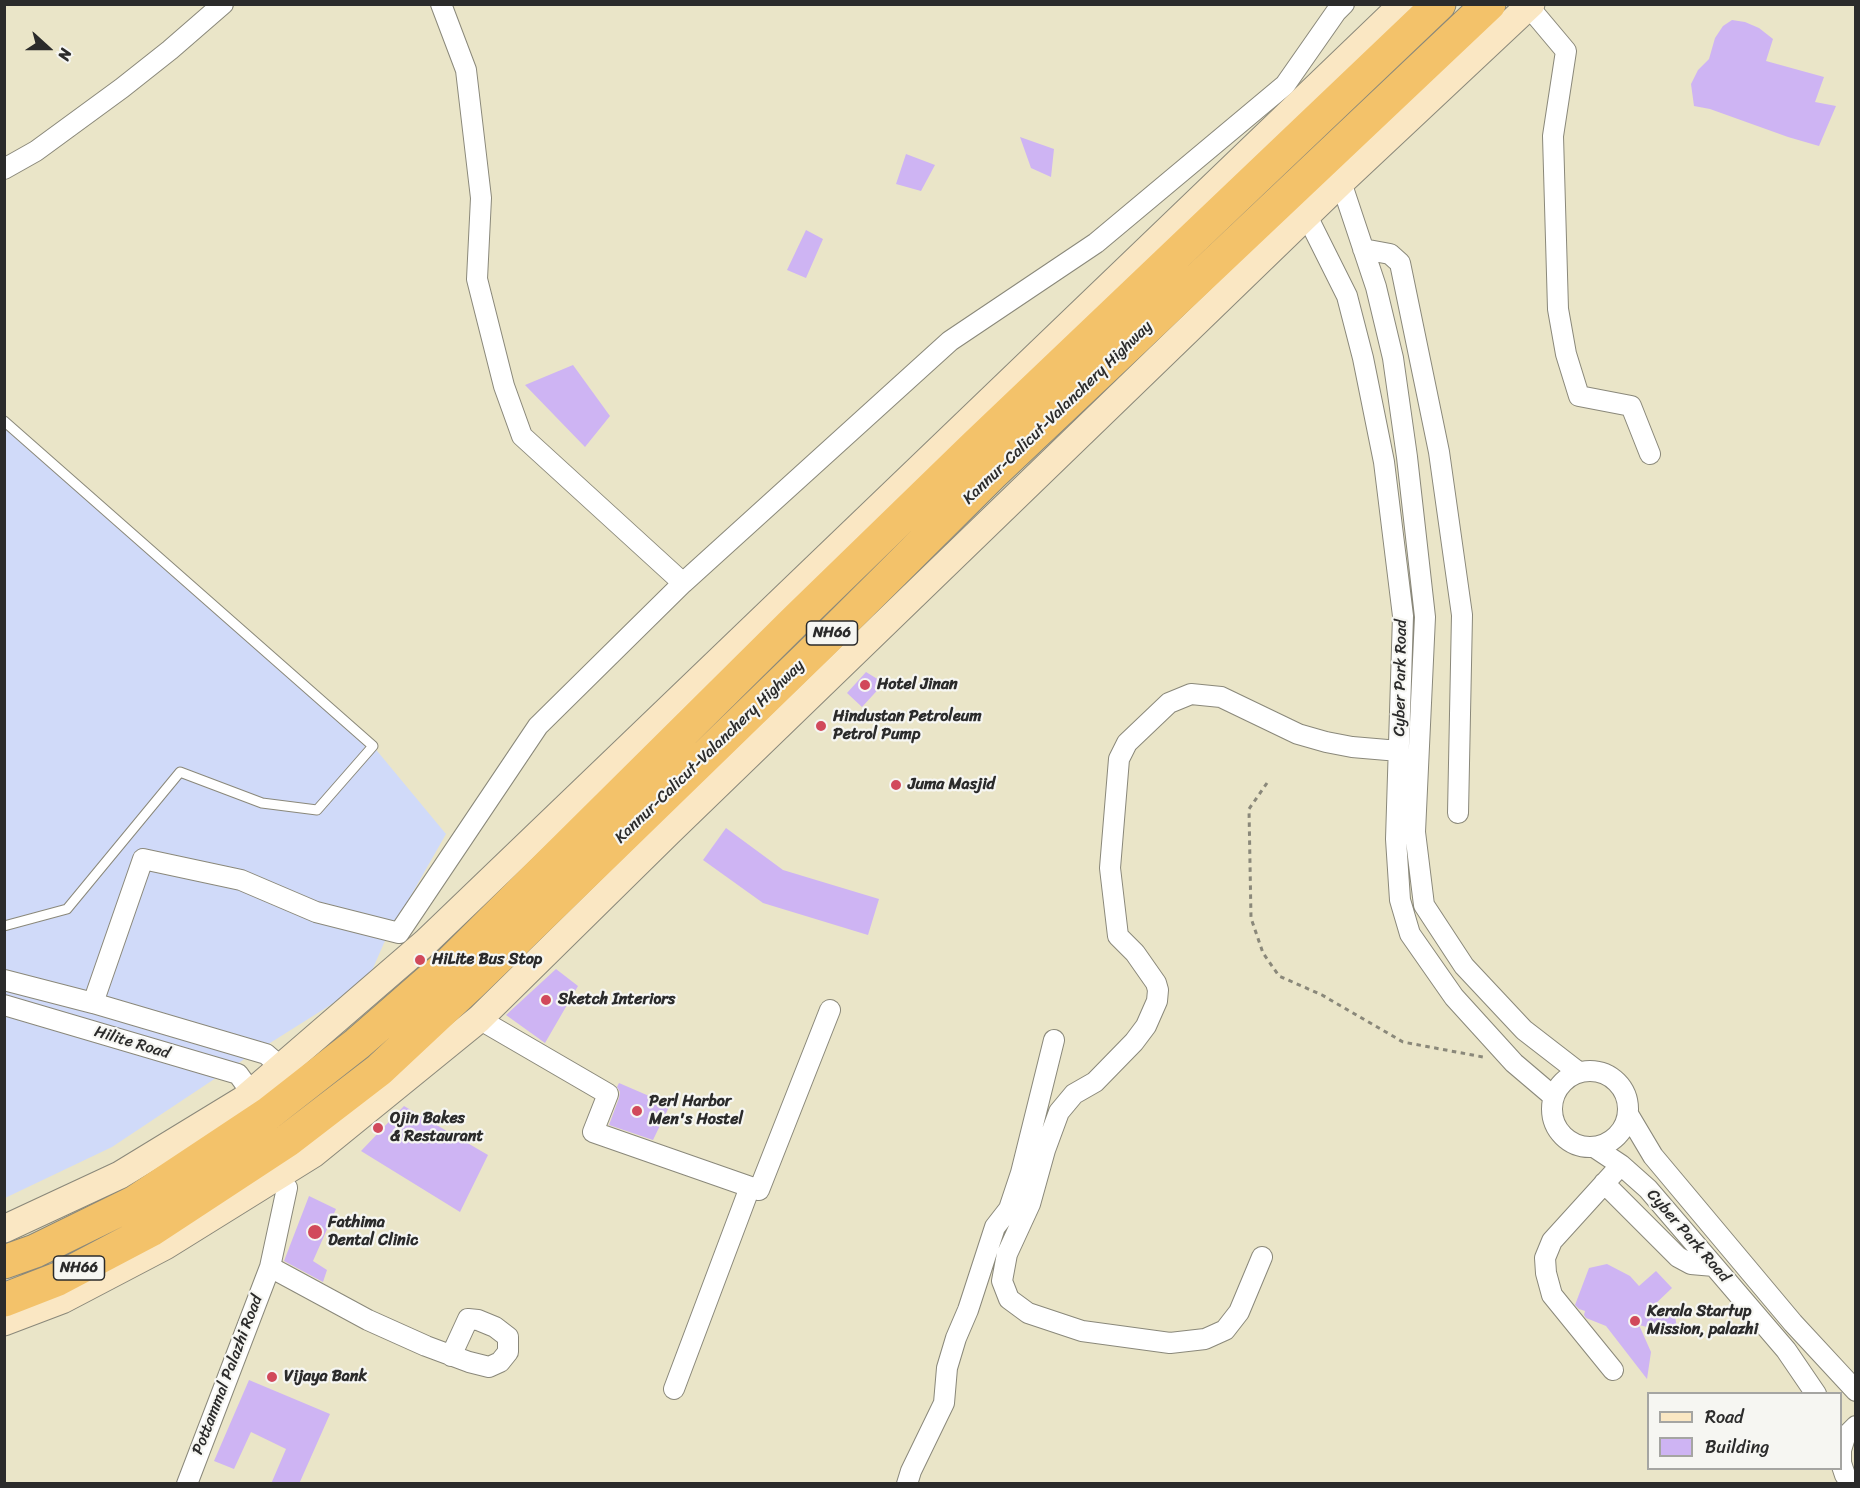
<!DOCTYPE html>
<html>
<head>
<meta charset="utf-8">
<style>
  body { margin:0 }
  #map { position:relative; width:1860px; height:1488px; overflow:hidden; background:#eae5c8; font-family:Sriracha,sans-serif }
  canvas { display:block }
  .frame { position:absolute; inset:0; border:6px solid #2b2b2b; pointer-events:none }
  .legend { position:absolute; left:1647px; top:1392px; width:195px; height:78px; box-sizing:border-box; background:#f6f6f2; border:2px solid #a5a5a2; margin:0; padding:8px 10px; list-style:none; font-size:18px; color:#2b2b2b }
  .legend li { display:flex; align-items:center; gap:12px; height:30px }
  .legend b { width:30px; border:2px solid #a5a5a2 }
  .north { position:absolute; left:18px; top:18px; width:60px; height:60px; -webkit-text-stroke:4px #f6f6f2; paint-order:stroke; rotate:111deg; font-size:16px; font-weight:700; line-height:24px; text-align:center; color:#2b2b2b }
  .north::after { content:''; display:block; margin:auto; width:21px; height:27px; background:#2b2b2b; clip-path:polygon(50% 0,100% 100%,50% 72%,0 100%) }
</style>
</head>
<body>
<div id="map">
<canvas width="1860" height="1488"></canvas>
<div class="frame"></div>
<ul class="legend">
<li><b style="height:8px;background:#fae7c3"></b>Road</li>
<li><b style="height:16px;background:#ceb4f3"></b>Building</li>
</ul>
<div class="north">N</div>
</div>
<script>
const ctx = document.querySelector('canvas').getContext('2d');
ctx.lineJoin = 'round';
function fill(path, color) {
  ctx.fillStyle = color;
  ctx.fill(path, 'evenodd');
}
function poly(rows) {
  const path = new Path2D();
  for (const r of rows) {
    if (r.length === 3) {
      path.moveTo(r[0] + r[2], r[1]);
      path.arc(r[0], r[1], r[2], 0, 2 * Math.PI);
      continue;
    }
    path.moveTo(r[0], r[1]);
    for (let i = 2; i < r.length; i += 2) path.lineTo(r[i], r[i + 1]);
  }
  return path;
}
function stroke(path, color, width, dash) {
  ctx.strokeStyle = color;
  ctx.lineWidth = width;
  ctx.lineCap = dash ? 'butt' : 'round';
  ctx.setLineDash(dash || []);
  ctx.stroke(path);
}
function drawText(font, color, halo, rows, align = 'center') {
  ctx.font = font + ' Sriracha,sans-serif';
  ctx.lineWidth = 4.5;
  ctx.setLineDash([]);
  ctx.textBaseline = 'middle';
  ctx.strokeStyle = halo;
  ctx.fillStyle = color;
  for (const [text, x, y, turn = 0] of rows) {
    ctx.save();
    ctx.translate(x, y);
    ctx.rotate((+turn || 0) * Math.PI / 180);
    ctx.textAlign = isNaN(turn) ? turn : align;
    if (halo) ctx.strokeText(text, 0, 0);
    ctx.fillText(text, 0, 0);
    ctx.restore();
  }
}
const built = poly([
  [5,421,373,746,446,834,384,943,367,982,243,1060,112,1147,5,1198]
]);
const building = poly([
  [1732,20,1745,22,1759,28,1773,39,1766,61,1824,77,1815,102,1836,106,1819,146,1788,137,1710,109,1694,106,1691,84,1698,70,1709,59,1715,38,1723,26],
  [1020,137,1054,149,1051,177,1031,168],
  [906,154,935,165,921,191,896,184],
  [806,230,823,239,806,278,787,270],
  [573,365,610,416,585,447,525,385],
  [866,672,884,683,862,707,847,693],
  [726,828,783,870,879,899,868,935,763,903,703,860],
  [556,969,578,986,545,1043,506,1015],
  [619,1083,670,1105,653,1140,609,1125,619,1098,620,1092,617,1087],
  [404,1106,488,1155,460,1212,361,1151],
  [309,1196,336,1209,313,1261,327,1270,323,1282,284,1261],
  [1607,1264,1630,1276,1639,1286,1656,1271,1672,1288,1651,1308,1675,1316,1678,1335,1639,1325,1651,1352,1647,1379,1606,1326,1586,1318,1584,1315,1585,1311,1579,1309,1575,1305,1589,1268],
  [249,1380,330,1414,299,1484,271,1484,286,1449,251,1432,234,1469,214,1461]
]);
const path = poly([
  [1267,783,1249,809,1251,918,1263,953,1279,976,1322,995,1403,1042,1483,1057]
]);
const lane = poly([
  [4,421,373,746,317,810,262,803,180,772,67,909,4,926]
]);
const street = poly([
  [441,4,466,70,481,198,477,279,504,386,522,436,683,583],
  [1529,7,1566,51,1553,136,1558,309,1566,354,1579,396,1631,406,1650,454],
  [4,169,36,151,122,88,170,50,223,4],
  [1341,182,1376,287,1393,358,1407,457,1425,617,1415,832,1424,905,1464,966,1524,1030,1577,1071],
  [1307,216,1347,296,1363,358,1384,462,1403,616,1396,839,1400,900,1410,934,1454,997,1514,1063,1554,1097],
  [1363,249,1390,254,1400,263,1439,452,1462,615,1458,813],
  [4,980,93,1003,266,1054,281,1067],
  [93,1003,143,859,241,880,316,912,399,933,538,726,683,583,950,341,1096,243,1285,85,1336,12,1344,4],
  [4,1005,238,1074,251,1092],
  [479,1019,608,1094,593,1132,759,1190,830,1010],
  [1590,1109,38],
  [1628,1114,1653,1156,1793,1323,1856,1391],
  [1594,1147,1621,1165,1648,1189,1786,1350,1816,1394],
  [1604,1183,1678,1257,1691,1264,1714,1266],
  [1262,1257,1239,1312,1225,1330,1205,1339,1170,1343,1082,1331,1028,1313,1009,1299,1002,1281,1007,1254,1030,1204,1045,1150,1059,1112,1074,1094,1095,1082,1134,1042,1146,1026,1157,1001,1158,990,1156,983,1135,953,1118,936,1110,868,1119,759,1127,743,1169,703,1191,694,1221,697,1298,734,1326,742,1352,747,1399,751],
  [270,1267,368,1320,426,1346,469,1362,489,1367,500,1362,508,1352,508,1337,495,1327,478,1320,468,1319,451,1356],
  [1613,1370,1552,1295,1546,1273,1545,1258,1552,1241,1621,1165],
  [674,1389,750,1187],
  [187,1484,270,1267,287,1188,275,1178],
  [907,1484,911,1471,944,1403,947,1368,956,1338,968,1310,995,1227,1009,1209,1021,1173,1054,1040],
  [1851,1484,1845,1475,1841,1463,1841,1450,1845,1437,1856,1426]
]);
const secondary = poly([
  [4,1229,120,1175,243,1100,426,942,1403,4],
  [4,1322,62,1300,165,1246,313,1154,479,1019,669,832,1341,182,1531,4]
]);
const highway = poly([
  [4,1262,35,1251,135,1202,269,1113,357,1044,451,962,795,621,974,447,1439,4],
  [4,1300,58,1279,151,1230,288,1140,379,1070,473,982,821,644,992,474,1489,4]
]);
const markers = [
  [865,685,6,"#d1495b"],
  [821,726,6,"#d1495b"],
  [896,785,6,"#d1495b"],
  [420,960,6,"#d1495b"],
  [546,1000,6,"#d1495b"],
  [637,1111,6,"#d1495b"],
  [378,1128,6,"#d1495b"],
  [315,1232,8,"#d1495b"],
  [1635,1321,6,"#d1495b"],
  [272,1377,6,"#d1495b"]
];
const shields = [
  [832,633,51],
  [79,1268,51]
];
const shieldNames = [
  ["NH66",832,633],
  ["NH66",79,1268]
];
const streetNames = [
  ["Kannur-Calicut-Valanchery Highway",1058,413,-44],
  ["Cyber Park Road",1401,678,-89],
  ["Kannur-Calicut-Valanchery Highway",710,752,-44],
  ["Hilite Road",132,1043,17],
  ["Cyber Park Road",1688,1236,49],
  ["Pottammal Palazhi Road",228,1375,-69]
];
const poiNames = [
  ["Hotel Jinan",877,685],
  ["Hindustan Petroleum",833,717],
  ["Petrol Pump",833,735],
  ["Juma Masjid",908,785],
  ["HiLite Bus Stop",432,960],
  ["Sketch Interiors",558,1000],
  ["Perl Harbor",649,1102],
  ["Men's Hostel",649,1120],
  ["Ojin Bakes",390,1119],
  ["& Restaurant",390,1137],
  ["Fathima",328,1223],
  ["Dental Clinic",328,1241],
  ["Kerala Startup",1647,1312],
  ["Mission, palazhi",1647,1330],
  ["Vijaya Bank",284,1377]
];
fill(built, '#d0daf9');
fill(building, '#ceb4f3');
stroke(lane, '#8a887a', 11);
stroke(street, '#8a887a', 22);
stroke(secondary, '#8a887a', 29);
stroke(highway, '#8a887a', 35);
stroke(path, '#8a887a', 3, [4.5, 4.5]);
stroke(lane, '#fff', 9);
stroke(street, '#fff', 20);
stroke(secondary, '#fae7c3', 27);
stroke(highway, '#f3c26a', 33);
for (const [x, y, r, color] of markers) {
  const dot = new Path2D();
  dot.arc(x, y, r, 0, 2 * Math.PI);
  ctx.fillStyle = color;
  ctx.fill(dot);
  stroke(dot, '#f6f6f2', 2);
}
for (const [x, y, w] of shields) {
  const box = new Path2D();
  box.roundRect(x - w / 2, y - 12, w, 24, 4.5);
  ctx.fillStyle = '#f6f6f2';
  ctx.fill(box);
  stroke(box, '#2b2b2b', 1.5);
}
drawText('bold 15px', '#2b2b2b', null, shieldNames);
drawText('16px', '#2b2b2b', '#f6f6f2', streetNames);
drawText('bold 16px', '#2b2b2b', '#f6f6f2', poiNames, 'left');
</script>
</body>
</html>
